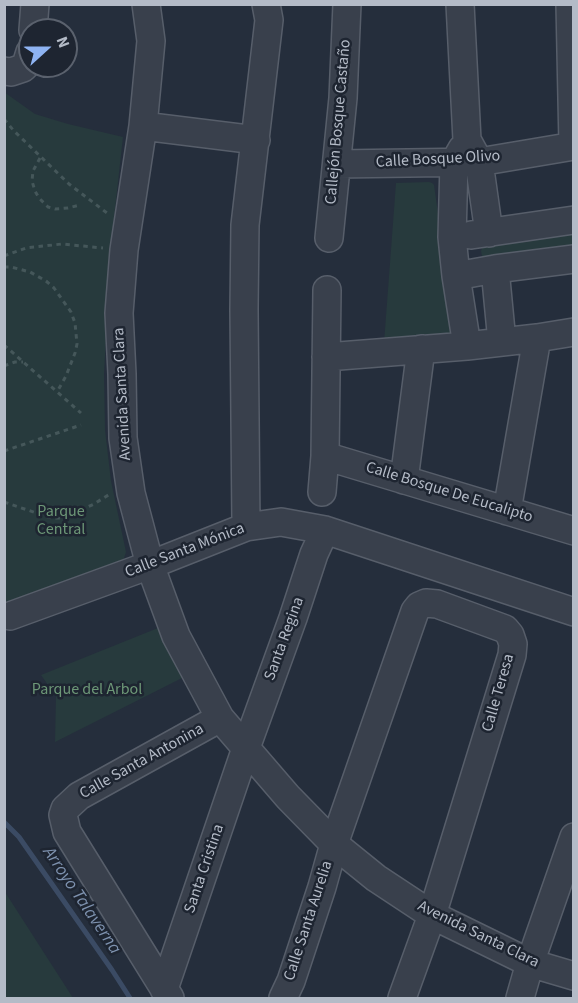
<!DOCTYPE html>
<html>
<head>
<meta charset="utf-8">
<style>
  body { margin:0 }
  #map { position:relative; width:578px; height:1003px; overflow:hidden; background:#252e3c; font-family:"Source Sans 3",sans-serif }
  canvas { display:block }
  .frame { position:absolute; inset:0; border:6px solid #b4bbc7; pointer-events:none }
  .north { position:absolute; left:18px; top:18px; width:60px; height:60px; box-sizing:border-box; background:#1e2531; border:2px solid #5a616d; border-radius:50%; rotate:69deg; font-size:16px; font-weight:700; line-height:24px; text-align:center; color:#b4bbc7 }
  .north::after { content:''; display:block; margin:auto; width:21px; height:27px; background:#8eb3f2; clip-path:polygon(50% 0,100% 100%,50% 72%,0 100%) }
</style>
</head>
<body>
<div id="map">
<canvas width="578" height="1003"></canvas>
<div class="frame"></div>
<div class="north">N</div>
</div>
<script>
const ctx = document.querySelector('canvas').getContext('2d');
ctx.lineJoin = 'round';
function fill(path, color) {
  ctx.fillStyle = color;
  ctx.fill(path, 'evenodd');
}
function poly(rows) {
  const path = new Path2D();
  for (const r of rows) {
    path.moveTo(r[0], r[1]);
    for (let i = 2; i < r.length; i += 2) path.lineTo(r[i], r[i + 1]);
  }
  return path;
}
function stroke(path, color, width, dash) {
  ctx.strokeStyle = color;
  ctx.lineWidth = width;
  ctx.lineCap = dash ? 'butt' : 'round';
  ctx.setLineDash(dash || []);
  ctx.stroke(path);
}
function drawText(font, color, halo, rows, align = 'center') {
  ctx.font = font + ' "Source Sans 3",sans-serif';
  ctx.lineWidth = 5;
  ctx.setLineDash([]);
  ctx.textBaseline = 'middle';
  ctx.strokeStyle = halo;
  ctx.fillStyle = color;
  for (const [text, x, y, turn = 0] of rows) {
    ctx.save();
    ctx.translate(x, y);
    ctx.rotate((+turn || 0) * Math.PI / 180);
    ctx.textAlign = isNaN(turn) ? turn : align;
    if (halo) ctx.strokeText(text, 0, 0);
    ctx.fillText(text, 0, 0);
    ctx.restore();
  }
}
const green = poly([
  [4,92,35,114,68,124,123,137,111,245,104,374,105,430,111,481,126,552,122,564,4,605],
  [429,182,432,183,434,185,454,327,453,333,449,336,384,343,396,183],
  [573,233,573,252,484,260,482,256,481,251,483,246,508,241,540,239],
  [158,628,184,677,55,742,56,696,41,675],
  [5,891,5,892,73,998,5,998]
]);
const stream = poly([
  [4,822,19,837,112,970,130,998]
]);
const path = poly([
  [4,119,14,131,69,184,107,213],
  [40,158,33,171,32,181,35,191,39,198,48,207,55,209,68,208,80,205],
  [4,256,26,248,62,244,103,248],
  [4,267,11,267,30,272,46,281,54,288,71,312,75,323,77,344,75,353,66,376,57,392],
  [4,345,81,413],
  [4,366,15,362,23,362],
  [4,451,81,425],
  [4,502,51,518,64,518,94,504,110,494]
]);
const minor = poly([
  [146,4,151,41,143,126,124,250,119,313,122,374,123,438,131,493,150,565,176,636,220,718,288,797,334,844,376,878,432,915,530,963,574,976],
  [460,4,467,140,479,162,489,233],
  [570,4,573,146],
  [33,30,35,4],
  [4,71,11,72,23,68,26,65,30,52],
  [143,126,256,140],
  [462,149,454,163,452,237,456,276,467,346],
  [337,164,479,162,574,146],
  [471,235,574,220],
  [329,238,343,98,347,4],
  [495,269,502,342],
  [456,276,495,269,574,259],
  [326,357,467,346,537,338,574,332],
  [325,456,574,531],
  [404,480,421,349],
  [322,492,325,456,327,290],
  [507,511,537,338],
  [246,527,244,309,245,225,269,20,266,4],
  [10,616,150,565,246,527,281,522,325,530,574,612],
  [164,989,246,748,293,618,314,554,325,530],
  [170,998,67,832,63,815,65,809,79,796,220,718],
  [283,998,291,981,322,887,334,844,415,611,419,606,426,603,437,604,505,629,510,635,513,644,512,655,432,915,402,998],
  [520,998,530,963,574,837]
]);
const streetNames = [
  ["Callejón Bosque Castaño",339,122,-85],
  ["Calle Bosque Olivo",438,160,-3],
  ["Avenida Santa Clara",123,394,-93],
  ["Calle Bosque De Eucalipto",449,493,17],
  ["Calle Santa Mónica",185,551,-21],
  ["Santa Regina",285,639,-70],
  ["Calle Teresa",499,693,-74],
  ["Calle Santa Antonina",142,762,-29],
  ["Santa Cristina",205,869,-71],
  ["Calle Santa Aurelia",309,921,-72],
  ["Avenida Santa Clara",478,935,26]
];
const parkNames = [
  ["Parque",61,512],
  ["Central",61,530],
  ["Parque del Arbol",87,690]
];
const waterNames = [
  ["Arroyo Talaverna",81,901,56]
];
fill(green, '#273a3d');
stroke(stream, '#3b4b64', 5);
stroke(minor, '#575e6a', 30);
stroke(path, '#45575a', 3, [4.5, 4.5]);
stroke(minor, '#39404c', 27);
drawText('16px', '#b4bbc7', '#1e2531', streetNames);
drawText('16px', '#6d9777', '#1e2531', parkNames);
drawText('italic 18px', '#7d91ae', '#1e2531', waterNames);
</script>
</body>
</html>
